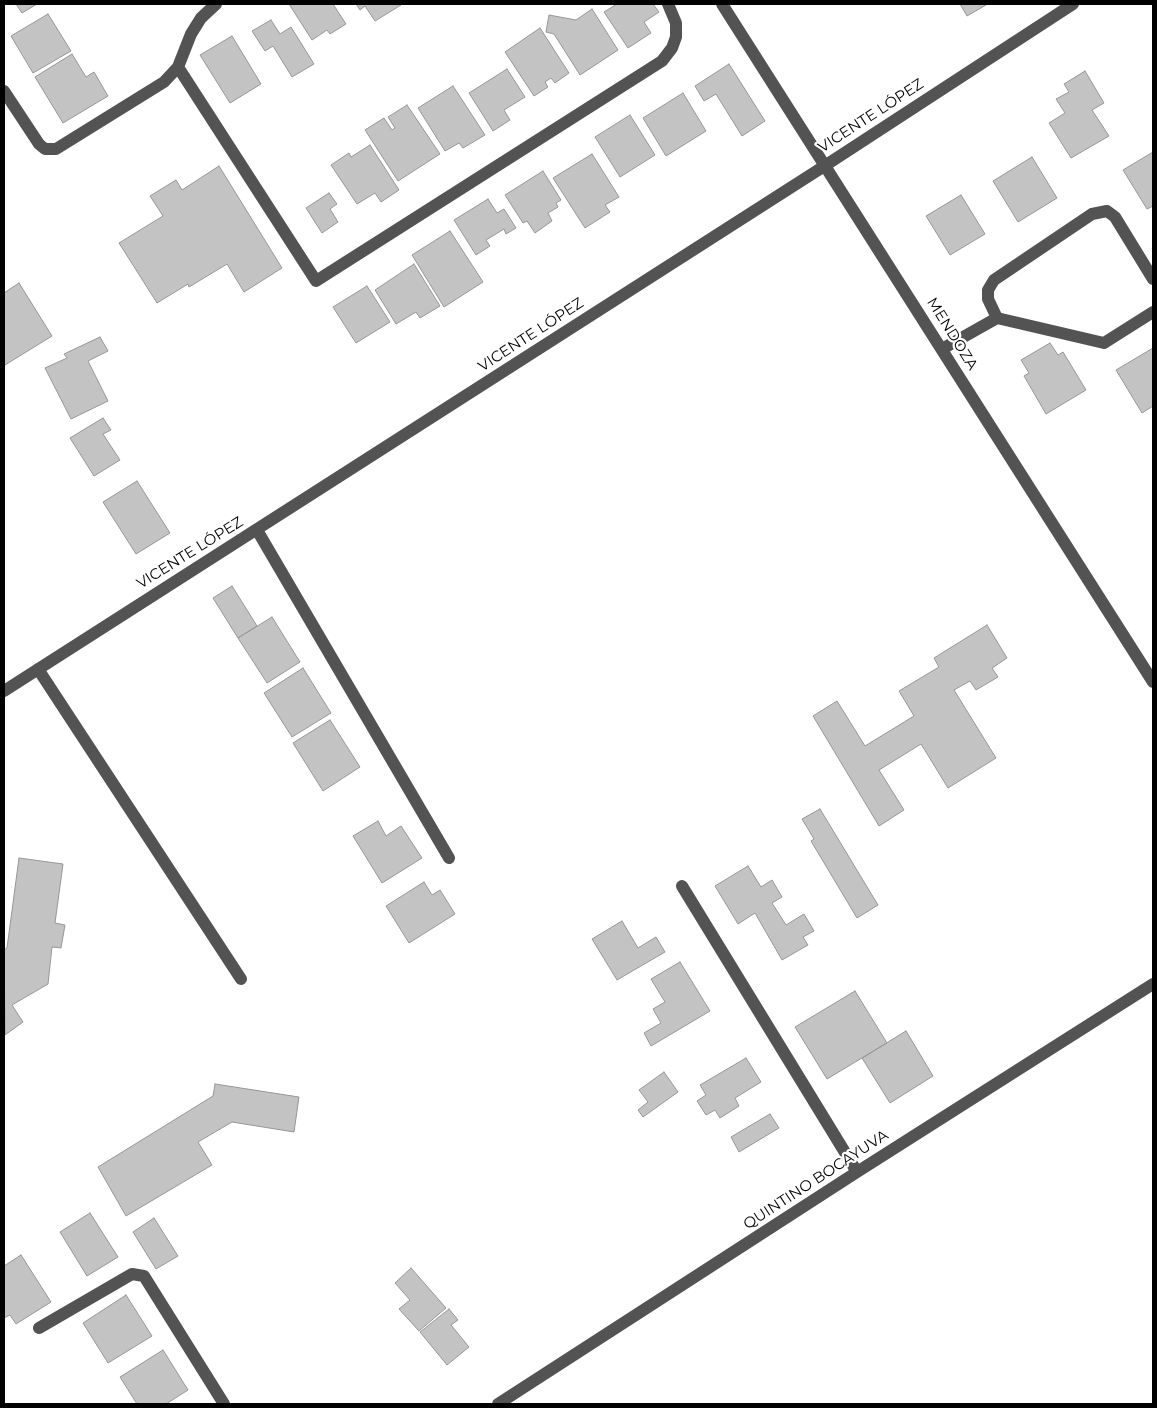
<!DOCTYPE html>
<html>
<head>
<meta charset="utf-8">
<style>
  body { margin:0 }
  #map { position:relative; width:1157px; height:1408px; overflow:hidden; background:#fff; font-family:Montserrat,sans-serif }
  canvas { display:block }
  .frame { position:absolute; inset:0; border:5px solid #000; pointer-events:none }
</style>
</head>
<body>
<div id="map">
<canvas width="1157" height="1408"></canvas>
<div class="frame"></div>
</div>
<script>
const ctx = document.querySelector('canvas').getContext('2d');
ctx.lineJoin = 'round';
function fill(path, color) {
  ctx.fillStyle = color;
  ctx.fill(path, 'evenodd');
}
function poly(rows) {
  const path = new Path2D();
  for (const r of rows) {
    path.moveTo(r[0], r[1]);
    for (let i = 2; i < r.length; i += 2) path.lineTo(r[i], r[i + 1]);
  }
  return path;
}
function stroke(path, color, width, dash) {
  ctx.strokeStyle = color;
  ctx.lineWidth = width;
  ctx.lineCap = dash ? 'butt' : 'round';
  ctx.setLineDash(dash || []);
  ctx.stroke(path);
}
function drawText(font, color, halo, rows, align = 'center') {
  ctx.font = font + ' Montserrat,sans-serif';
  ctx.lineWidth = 4.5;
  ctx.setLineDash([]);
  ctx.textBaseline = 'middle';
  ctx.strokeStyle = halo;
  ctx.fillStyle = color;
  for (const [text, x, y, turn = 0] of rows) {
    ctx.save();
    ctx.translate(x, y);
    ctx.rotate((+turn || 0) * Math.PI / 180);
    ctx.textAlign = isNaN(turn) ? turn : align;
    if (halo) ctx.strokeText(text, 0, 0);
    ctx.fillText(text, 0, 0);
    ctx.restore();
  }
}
const building = poly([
  [16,4,37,4,22,13,16,4],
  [289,4,333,4,346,24,330,34,327,30,312,40,289,4],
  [356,4,400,4,401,5,375,21,365,6,360,10,356,4],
  [617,4,653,4,659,12,644,22,651,33,628,48,604,12,617,4],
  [960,4,985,4,986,5,967,16,960,4],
  [592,9,618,50,580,75,554,34,546,32,549,15,576,20,592,9],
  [48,14,71,51,33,73,11,36,48,14],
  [271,20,280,34,291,27,314,64,292,77,273,46,265,51,252,31,271,20],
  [540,28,569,73,555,83,551,78,545,82,548,87,534,96,505,52,540,28],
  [232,36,261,84,230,103,200,55,232,36],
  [72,54,86,77,94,72,108,96,63,123,35,77,72,54],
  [729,64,765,121,742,136,716,94,704,101,695,86,729,64],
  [507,69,525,97,504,110,510,120,493,131,469,93,507,69],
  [1085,71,1104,103,1092,110,1109,136,1071,158,1049,123,1065,113,1056,99,1069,92,1064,84,1085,71],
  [453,86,485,135,463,148,459,143,445,151,418,108,453,86],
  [683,93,706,131,666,156,643,118,683,93],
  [407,105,440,154,398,181,365,130,384,118,392,130,395,128,388,117,407,105],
  [630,115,655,155,620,177,595,137,630,115],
  [370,145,399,190,381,202,375,193,357,204,331,165,349,153,351,157,370,145],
  [1153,152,1153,206,1147,209,1123,170,1153,152],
  [592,154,619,197,605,205,610,212,585,228,553,178,592,154],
  [1032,157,1057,198,1018,222,993,181,1032,157],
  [219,166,282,268,244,292,227,264,189,287,188,284,157,303,119,243,163,216,150,196,176,180,182,190,219,166],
  [543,171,561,200,556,203,558,207,548,213,552,221,535,233,527,221,523,223,505,195,543,171],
  [329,193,337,204,330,209,338,222,322,233,306,208,329,193],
  [961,195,985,234,950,255,926,216,961,195],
  [488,199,497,213,504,209,516,228,506,234,504,229,486,240,490,246,476,255,454,220,488,199],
  [450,231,483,282,444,307,412,255,450,231],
  [414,264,440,306,420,318,416,312,396,324,375,290,414,264],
  [19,283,52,336,5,365,4,362,4,293,19,283],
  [367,286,390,322,356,343,333,307,367,286],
  [100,337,108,351,88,361,108,401,71,419,45,368,67,358,64,354,100,337],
  [1050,343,1058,355,1063,352,1086,390,1046,414,1024,376,1029,373,1021,360,1050,343],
  [1153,348,1153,406,1142,413,1116,370,1153,348],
  [103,418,111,430,103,434,120,460,94,476,70,438,103,418],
  [137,481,170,533,136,554,103,502,137,481],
  [232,586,257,626,238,638,213,598,232,586],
  [272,617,300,662,267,683,238,638,272,617],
  [987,625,1007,658,992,668,998,677,976,690,970,681,954,690,996,758,948,788,921,744,879,770,904,810,879,826,813,716,837,701,865,746,914,716,899,691,939,667,934,658,987,625],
  [303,668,331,713,292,737,264,693,303,668],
  [330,720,360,767,323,791,293,743,330,720],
  [820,809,878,905,857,918,811,841,814,839,802,819,820,809],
  [378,821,386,836,401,826,422,858,382,883,353,836,378,821],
  [19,858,63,864,55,923,65,925,61,948,52,947,48,984,12,1005,23,1022,5,1035,4,950,7,948,19,858],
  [748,866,761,887,772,880,782,897,772,903,786,925,804,914,814,931,803,937,808,945,782,960,755,913,738,924,715,886,748,866],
  [424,882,432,895,440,890,455,914,409,943,386,906,424,882],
  [622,921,638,948,656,937,665,952,617,980,592,939,622,921],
  [680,962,710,1011,651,1046,644,1033,661,1023,653,1009,665,1002,651,979,680,962],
  [855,991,887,1043,827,1079,795,1027,855,991],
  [906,1031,933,1076,890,1103,862,1058,906,1031],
  [746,1058,761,1082,735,1098,739,1106,720,1118,715,1110,706,1115,697,1101,706,1095,700,1085,746,1058],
  [664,1072,678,1092,643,1117,638,1110,648,1102,639,1090,664,1072],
  [215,1084,299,1097,294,1132,232,1122,198,1142,212,1165,126,1216,98,1167,213,1096,215,1084],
  [770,1114,779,1128,739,1152,731,1137,770,1114],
  [90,1213,118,1257,87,1276,60,1232,90,1213],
  [154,1218,178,1256,156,1269,133,1232,154,1218],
  [21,1255,51,1302,16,1324,10,1315,4,1318,4,1266,21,1255],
  [411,1268,446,1308,419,1331,399,1309,410,1300,395,1283,411,1268],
  [126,1295,152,1336,108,1363,83,1323,126,1295],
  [449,1309,458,1320,451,1325,469,1347,447,1365,420,1332,449,1309],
  [163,1350,188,1390,166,1404,137,1404,120,1377,163,1350]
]);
const minor = poly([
  [722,4,1153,682],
  [178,67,316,281,662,61,672,48,676,37,676,23,668,4],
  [4,91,39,144,45,149,56,149,164,82,178,67,191,34,201,18,216,4],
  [1153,279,1115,217,1107,211,1092,214,994,280,988,290,988,299,997,318,1104,343,1153,312],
  [942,349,997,318],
  [257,530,449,858],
  [38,669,241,979],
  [4,691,826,165,1073,4],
  [682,886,857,1172],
  [39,1328,132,1274,144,1276,224,1404],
  [498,1404,857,1172,1153,984]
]);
const streetNames = [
  ["VICENTE LÓPEZ",871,116,-33],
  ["MENDOZA",952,334,58],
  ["VICENTE LÓPEZ",531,335,-33],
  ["VICENTE LÓPEZ",190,553,-32],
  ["QUINTINO BOCAYUVA",816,1180,-33]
];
fill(building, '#c3c3c3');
stroke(building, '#979797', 1);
stroke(minor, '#535353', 12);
drawText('15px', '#000', '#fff', streetNames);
</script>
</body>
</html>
